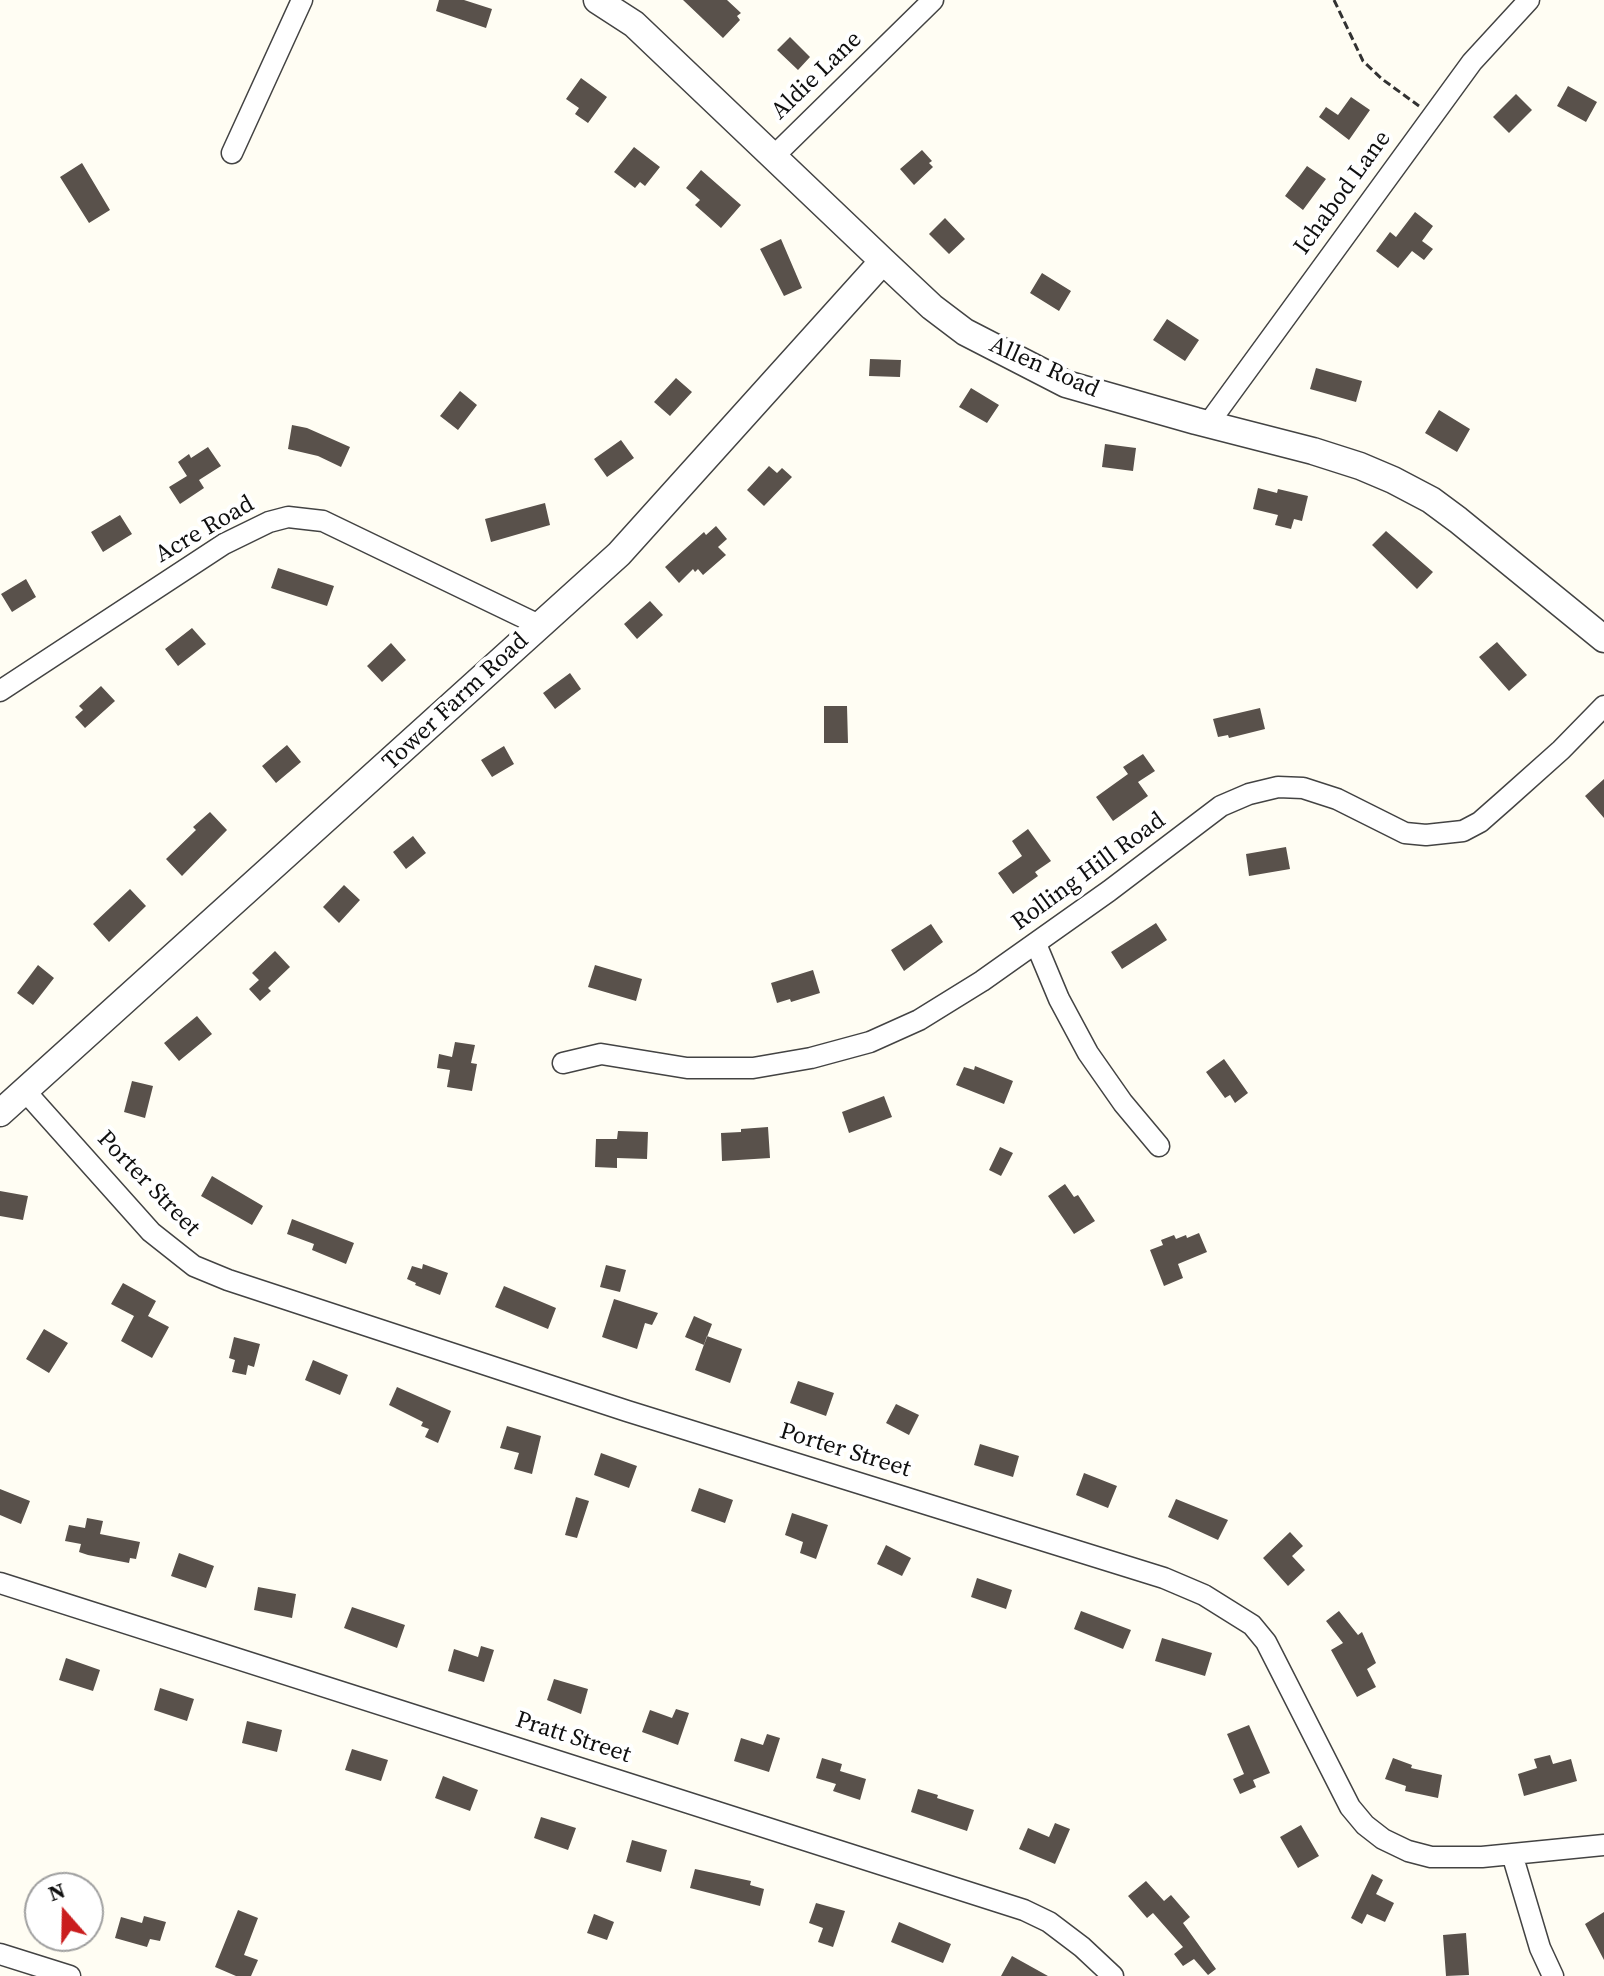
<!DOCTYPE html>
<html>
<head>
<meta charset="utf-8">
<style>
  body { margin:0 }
  #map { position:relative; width:1604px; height:1976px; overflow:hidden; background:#fffdf3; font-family:"Source Serif 4",serif }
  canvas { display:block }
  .north { position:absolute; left:24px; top:1872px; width:80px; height:80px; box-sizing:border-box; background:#fff; border:2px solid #9f9f9f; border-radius:50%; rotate:340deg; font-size:22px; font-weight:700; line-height:32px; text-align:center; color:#101010 }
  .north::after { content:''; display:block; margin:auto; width:28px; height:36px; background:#ca1d1e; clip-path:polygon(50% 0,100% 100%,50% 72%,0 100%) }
</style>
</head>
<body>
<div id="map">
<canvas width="1604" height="1976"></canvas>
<div class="north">N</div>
</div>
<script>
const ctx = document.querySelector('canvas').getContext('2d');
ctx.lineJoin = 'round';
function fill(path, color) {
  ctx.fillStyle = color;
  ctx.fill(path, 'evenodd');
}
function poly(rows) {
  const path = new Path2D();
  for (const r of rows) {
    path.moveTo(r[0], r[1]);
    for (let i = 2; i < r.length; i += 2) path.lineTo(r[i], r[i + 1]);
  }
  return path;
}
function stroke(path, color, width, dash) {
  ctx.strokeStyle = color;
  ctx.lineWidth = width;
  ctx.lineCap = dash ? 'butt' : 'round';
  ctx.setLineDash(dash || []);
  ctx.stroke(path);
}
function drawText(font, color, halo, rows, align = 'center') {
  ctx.font = font + ' "Source Serif 4",serif';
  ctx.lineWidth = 8;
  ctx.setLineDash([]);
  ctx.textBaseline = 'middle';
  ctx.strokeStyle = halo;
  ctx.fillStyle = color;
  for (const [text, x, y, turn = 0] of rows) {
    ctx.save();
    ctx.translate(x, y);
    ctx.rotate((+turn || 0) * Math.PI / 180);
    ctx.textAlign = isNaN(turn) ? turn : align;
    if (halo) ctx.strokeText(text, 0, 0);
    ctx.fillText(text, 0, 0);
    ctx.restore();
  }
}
const building = poly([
  [439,0,464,0,492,9,486,28,436,11],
  [683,0,727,0,741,13,737,16,740,20,723,38],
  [790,37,810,57,798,70,777,50],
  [581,78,607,97,588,123,575,114,579,108,566,99],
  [1568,86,1597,102,1586,122,1557,106],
  [1516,94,1532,110,1509,133,1493,117],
  [1351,97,1370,110,1349,140,1319,117,1326,107,1338,115],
  [634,147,660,167,645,186,640,182,635,188,614,172],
  [922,150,932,161,929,163,933,167,914,185,900,169],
  [82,163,110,210,89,223,60,177],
  [1307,166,1326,179,1303,210,1285,196],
  [701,170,741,205,721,228,695,205,700,200,686,188],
  [1415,212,1433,226,1422,241,1433,249,1424,260,1412,251,1398,268,1376,251,1390,232,1396,237],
  [945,218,965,239,949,254,929,234],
  [781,239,802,288,784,296,760,249],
  [1042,273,1071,291,1059,311,1030,293],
  [1167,319,1199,340,1185,361,1153,340],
  [870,359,901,360,900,377,869,376],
  [1316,368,1362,381,1356,402,1310,389],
  [676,378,692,392,670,416,654,402],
  [971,388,999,405,987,423,959,407],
  [460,391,477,405,458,430,440,416],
  [1439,410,1470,429,1457,452,1425,433],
  [292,425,307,428,350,447,341,467,318,456,288,449],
  [621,440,634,458,607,477,594,459],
  [1105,444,1136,448,1133,471,1102,467],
  [208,447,221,466,199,480,204,488,180,504,169,487,187,476,178,462,189,454,191,458],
  [769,466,777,473,782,468,792,477,764,506,747,490],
  [1258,488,1277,493,1278,489,1308,496,1302,521,1294,519,1291,529,1275,525,1278,515,1253,509],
  [545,503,550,525,491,542,485,519],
  [120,515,132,534,103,552,91,532],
  [716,526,727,539,718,547,726,555,703,575,698,569,695,572,693,569,679,583,665,567,704,532,706,535],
  [1386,531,1433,572,1417,589,1372,545],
  [278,568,334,586,327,606,271,588],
  [26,579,36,597,12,612,1,594],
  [650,601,663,615,637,639,624,624],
  [192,628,206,644,178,666,165,649],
  [1497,642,1527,675,1509,691,1479,657],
  [391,643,406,660,382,682,367,666],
  [570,673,581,689,555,709,543,693],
  [101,686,115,701,85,728,75,717,83,710,79,706],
  [824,706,847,706,848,743,824,743],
  [1260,708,1265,729,1229,738,1228,735,1218,737,1213,719],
  [287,745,301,762,276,783,262,766],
  [504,746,514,764,492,777,481,760],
  [1143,754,1155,771,1138,782,1148,796,1113,821,1096,797,1128,774,1123,767],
  [1604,779,1604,818,1585,796],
  [210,812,227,830,182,876,166,859,196,830,193,827],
  [1028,829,1051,861,1035,872,1038,876,1013,894,998,873,1022,856,1012,841],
  [413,836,426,853,406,869,393,852],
  [1286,847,1290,869,1249,876,1246,854],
  [344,885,360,900,339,923,323,907],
  [130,889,146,906,109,942,93,924],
  [1156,923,1167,940,1122,969,1111,952],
  [931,924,943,942,904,971,891,950],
  [275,951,290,967,268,988,271,991,260,1001,249,989,259,980,252,973],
  [38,965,54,978,33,1005,17,993],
  [595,965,642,979,636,1001,588,987],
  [813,970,820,993,791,1002,790,999,777,1003,771,983],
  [197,1016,212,1034,179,1061,164,1043],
  [455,1042,475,1045,471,1063,477,1064,472,1091,447,1087,450,1070,437,1068,439,1054,452,1057],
  [1224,1059,1248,1093,1235,1103,1230,1095,1225,1098,1206,1072],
  [975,1066,1013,1081,1004,1104,956,1085,964,1067,974,1070],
  [132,1081,153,1086,145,1118,124,1112],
  [884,1096,892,1117,849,1133,842,1112],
  [768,1127,770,1158,722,1161,721,1133,741,1132,741,1129],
  [618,1131,648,1132,647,1159,617,1158,617,1168,595,1167,596,1139,617,1139],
  [1000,1147,1013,1153,1001,1176,989,1170],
  [212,1176,263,1206,252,1225,201,1196],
  [1065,1184,1074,1197,1078,1195,1095,1221,1074,1234,1048,1196],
  [0,1191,28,1196,23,1220,0,1216],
  [292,1219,354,1243,346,1264,312,1250,314,1244,287,1234],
  [1199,1233,1207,1252,1178,1264,1183,1278,1164,1286,1150,1250,1163,1245,1161,1240,1174,1235,1176,1239,1186,1235,1187,1238],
  [423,1264,448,1273,440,1295,415,1285,416,1283,407,1279,412,1266,422,1269],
  [606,1265,626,1270,620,1292,600,1287],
  [123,1283,156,1301,148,1316,169,1327,152,1358,121,1341,134,1316,111,1304],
  [504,1286,556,1308,548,1329,495,1307],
  [614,1299,658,1313,652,1325,645,1323,637,1349,602,1337],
  [694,1316,712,1324,704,1345,685,1337],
  [44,1329,68,1343,49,1373,26,1359],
  [707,1336,742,1349,730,1383,695,1370],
  [234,1337,260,1344,254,1367,248,1365,246,1375,232,1372,235,1360,229,1358],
  [313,1360,348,1375,340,1395,305,1380],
  [798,1381,834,1393,826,1416,790,1403],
  [397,1387,451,1411,438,1443,425,1437,429,1429,421,1426,423,1422,389,1405],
  [896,1404,919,1415,909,1435,886,1423],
  [507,1426,541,1436,532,1474,514,1469,519,1453,500,1448],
  [980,1444,1019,1456,1013,1477,974,1465],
  [601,1453,637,1466,629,1488,594,1475],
  [1084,1473,1117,1486,1108,1508,1076,1495],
  [699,1488,733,1500,725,1523,691,1511],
  [0,1489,30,1501,21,1524,0,1515],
  [576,1497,589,1501,577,1538,565,1535],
  [1176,1499,1228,1520,1218,1540,1168,1517],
  [792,1513,828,1525,816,1559,800,1553,803,1542,785,1535],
  [87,1518,103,1521,100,1534,140,1542,136,1559,130,1558,129,1563,88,1555,79,1552,81,1544,65,1541,69,1525,85,1528],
  [1290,1532,1303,1546,1292,1556,1305,1570,1288,1586,1263,1558],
  [886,1545,911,1558,902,1576,877,1564],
  [179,1553,214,1566,206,1588,171,1576],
  [977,1578,1012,1590,1006,1609,971,1597],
  [258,1587,296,1594,292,1618,254,1610],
  [352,1607,405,1625,397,1648,344,1628],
  [1081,1611,1131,1630,1123,1649,1074,1629],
  [1339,1611,1358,1635,1362,1632,1376,1663,1367,1669,1376,1687,1357,1697,1331,1650,1343,1643,1326,1621],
  [1162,1638,1212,1653,1205,1676,1155,1661],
  [481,1646,494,1650,484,1682,448,1671,454,1649,478,1657],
  [66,1658,100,1670,93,1691,59,1680],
  [554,1679,588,1689,581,1714,547,1700],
  [160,1688,194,1699,187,1721,154,1710],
  [676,1709,689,1713,678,1745,642,1732,650,1710,672,1718],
  [247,1721,282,1730,277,1752,242,1743],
  [1249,1725,1270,1773,1253,1780,1256,1787,1240,1794,1233,1779,1244,1774,1227,1734],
  [767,1734,780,1738,769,1772,734,1761,741,1738,763,1745],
  [352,1749,388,1760,381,1781,345,1770],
  [1550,1755,1553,1764,1571,1759,1577,1781,1524,1796,1518,1774,1537,1768,1534,1759],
  [822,1758,842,1764,840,1771,866,1779,860,1800,833,1791,836,1784,816,1778],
  [1393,1758,1412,1765,1411,1768,1442,1775,1438,1798,1405,1791,1406,1786,1385,1779],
  [443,1776,478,1790,470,1811,435,1798],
  [918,1789,938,1795,937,1798,974,1810,967,1831,911,1812],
  [541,1817,576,1828,568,1850,534,1838],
  [1055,1823,1070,1829,1055,1864,1019,1849,1028,1828,1049,1837],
  [1301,1825,1319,1856,1298,1868,1280,1837],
  [632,1840,667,1850,661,1872,626,1862],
  [695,1869,751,1881,750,1885,764,1889,760,1906,690,1888],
  [1372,1874,1383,1880,1376,1894,1394,1903,1385,1922,1367,1914,1362,1924,1351,1918],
  [1146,1881,1164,1901,1171,1895,1190,1917,1183,1923,1216,1969,1208,1975,1194,1959,1183,1966,1174,1954,1183,1947,1153,1913,1147,1918,1128,1896],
  [816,1903,845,1911,833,1947,818,1942,823,1928,809,1923],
  [238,1910,258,1918,244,1955,258,1960,251,1976,236,1976,215,1967],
  [1604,1912,1604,1960,1585,1924],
  [594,1914,614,1922,607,1940,587,1933],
  [144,1916,166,1922,160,1941,150,1939,147,1947,115,1938,121,1917,142,1923],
  [899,1922,951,1944,943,1963,891,1942],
  [1466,1933,1469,1975,1446,1976,1443,1935],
  [1012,1956,1048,1976,1001,1976]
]);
const path = poly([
  [1334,0,1363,61,1382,79,1419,106]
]);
const minor = poly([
  [232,153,302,0],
  [773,157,933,0],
  [1208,424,1472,62,1529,0],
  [0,691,224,544,269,522,288,517,323,521,539,625],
  [1036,944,1059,999,1088,1053,1123,1103,1159,1146],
  [563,1063,601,1054,687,1068,753,1068,811,1058,870,1042,919,1020,982,981,1109,891,1221,806,1249,794,1278,787,1303,788,1337,799,1405,833,1426,835,1463,831,1480,822,1505,800,1561,750,1604,706],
  [25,1091,151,1232,194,1266,228,1280,627,1411,1164,1578,1204,1595,1252,1625,1266,1642,1350,1807,1365,1825,1383,1839,1408,1851,1431,1857,1482,1857,1604,1845],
  [0,1583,1024,1910,1049,1922,1082,1947,1113,1976],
  [1512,1854,1540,1948,1553,1976],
  [0,1954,70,1976]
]);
const tertiary = poly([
  [597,0,634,24,883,261,932,307,965,332,1066,384,1196,421,1313,451,1360,466,1393,480,1431,500,1458,520,1604,639],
  [0,1113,619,554,883,261]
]);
const streetNames = [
  ["Aldie Lane",817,76,-44],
  ["Ichabod Lane",1343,193,-54],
  ["Allen Road",1044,368,24],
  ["Acre Road",205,530,-30],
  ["Tower Farm Road",456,702,-43],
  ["Rolling Hill Road",1089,872,-36],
  ["Porter Street",148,1184,46],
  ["Porter Street",845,1451,17],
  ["Pratt Street",573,1738,18]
];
fill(building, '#59514b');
stroke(minor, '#434343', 23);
stroke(tertiary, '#434343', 29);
stroke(path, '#323232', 3, [8, 4]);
stroke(minor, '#fff', 20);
stroke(tertiary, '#fff', 26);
drawText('24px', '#101010', '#fff', streetNames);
</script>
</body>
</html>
